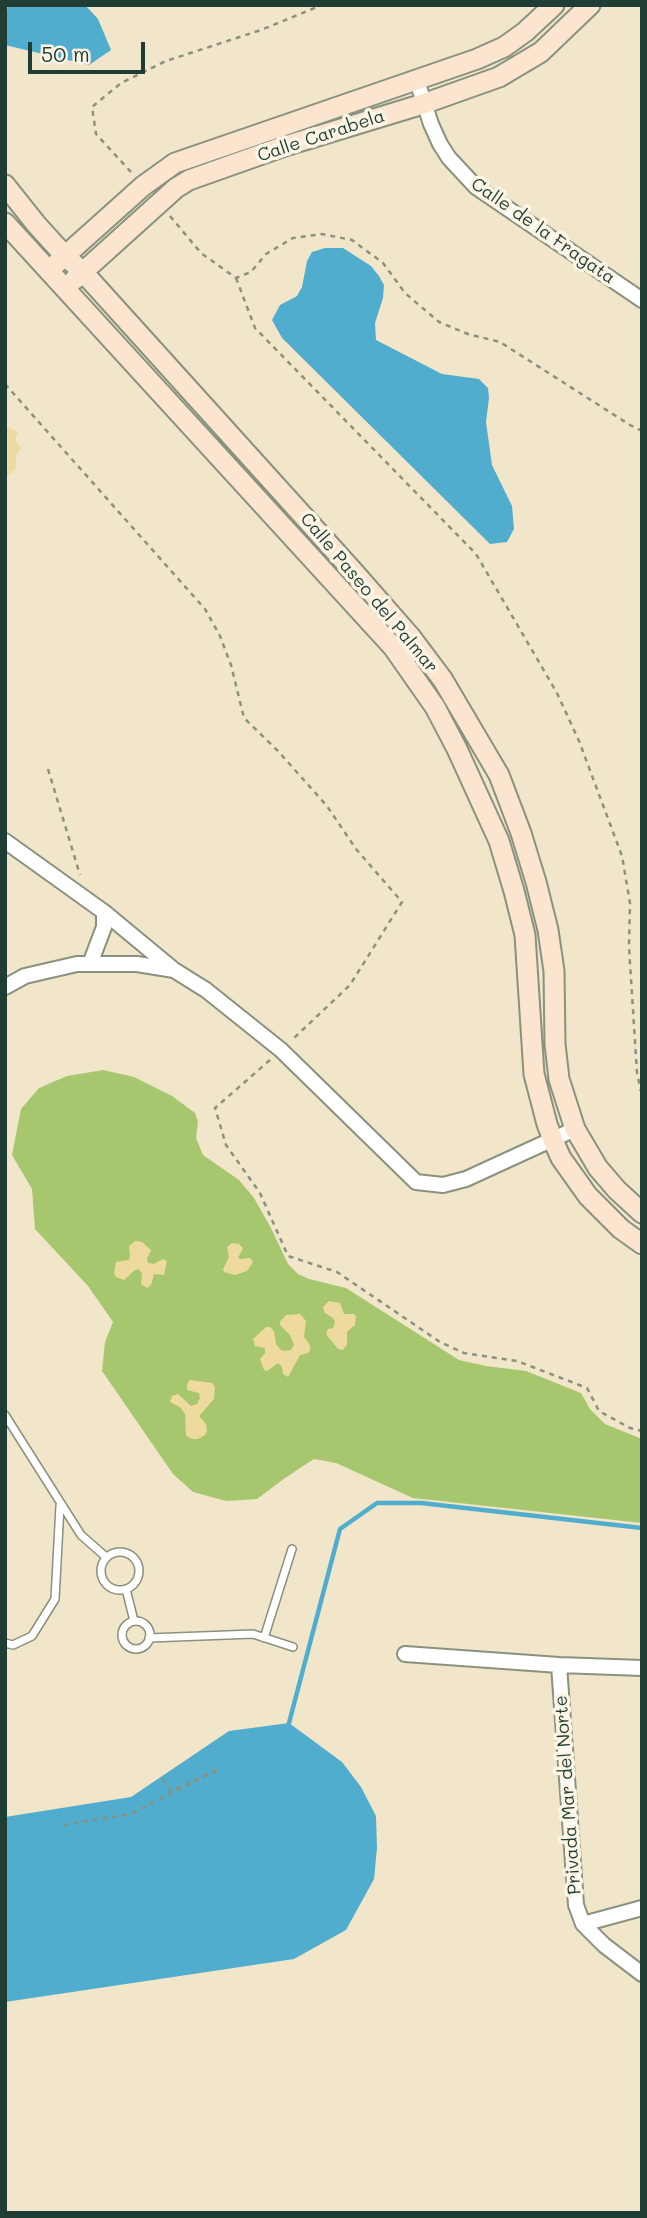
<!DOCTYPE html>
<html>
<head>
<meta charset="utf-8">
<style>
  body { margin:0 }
  #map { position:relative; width:647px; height:2218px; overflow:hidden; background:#f2e6ca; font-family:Mali,sans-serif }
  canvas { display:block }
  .frame { position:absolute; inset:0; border:7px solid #1f3d34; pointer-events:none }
  .scale { position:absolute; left:28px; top:42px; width:117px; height:32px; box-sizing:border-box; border:4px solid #1f3d34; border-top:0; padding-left:9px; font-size:21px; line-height:24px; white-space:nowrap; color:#1f3d34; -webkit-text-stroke:5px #fcf5e5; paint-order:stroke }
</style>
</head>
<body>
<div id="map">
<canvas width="647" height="2218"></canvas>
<div class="frame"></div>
<div class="scale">50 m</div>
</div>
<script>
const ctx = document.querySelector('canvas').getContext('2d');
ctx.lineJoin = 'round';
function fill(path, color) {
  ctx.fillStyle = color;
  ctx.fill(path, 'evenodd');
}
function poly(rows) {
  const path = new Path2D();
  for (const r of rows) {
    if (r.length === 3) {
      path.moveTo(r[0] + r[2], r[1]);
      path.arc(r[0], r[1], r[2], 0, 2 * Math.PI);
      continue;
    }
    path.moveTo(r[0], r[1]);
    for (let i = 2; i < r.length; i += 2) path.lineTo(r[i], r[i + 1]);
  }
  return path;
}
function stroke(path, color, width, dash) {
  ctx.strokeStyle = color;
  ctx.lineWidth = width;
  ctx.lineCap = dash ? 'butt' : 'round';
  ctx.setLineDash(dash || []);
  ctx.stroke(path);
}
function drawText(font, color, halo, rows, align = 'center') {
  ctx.font = font + ' Mali,sans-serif';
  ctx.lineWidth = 7;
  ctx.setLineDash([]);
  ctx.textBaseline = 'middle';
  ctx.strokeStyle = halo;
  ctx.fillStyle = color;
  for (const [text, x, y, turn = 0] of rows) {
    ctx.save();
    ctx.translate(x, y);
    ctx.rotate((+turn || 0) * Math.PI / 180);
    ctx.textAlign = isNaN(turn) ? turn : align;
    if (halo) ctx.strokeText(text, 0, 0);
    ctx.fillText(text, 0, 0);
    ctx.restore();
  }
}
const green = poly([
  [103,1070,134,1077,172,1096,195,1113,198,1122,196,1138,203,1155,239,1180,254,1198,271,1228,288,1264,298,1274,309,1279,346,1288,459,1360,486,1366,526,1371,581,1393,590,1409,605,1424,642,1439,642,1523,413,1498,336,1463,314,1459,285,1478,257,1499,226,1501,193,1492,173,1474,102,1371,105,1342,113,1322,88,1286,35,1229,32,1189,12,1155,21,1109,39,1088,67,1076]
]);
const sand = poly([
  [9,427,18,432,15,440,21,448,16,455,16,468,7,477,5,428],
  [135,1241,142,1242,151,1250,147,1259,148,1263,154,1264,163,1259,167,1261,164,1275,154,1274,151,1285,147,1288,141,1284,142,1273,138,1269,135,1270,124,1280,116,1277,114,1273,116,1262,129,1260,130,1256,129,1246],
  [232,1243,239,1244,243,1248,238,1258,240,1259,250,1258,253,1262,247,1271,235,1275,224,1272,223,1269,229,1257,227,1247],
  [329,1301,340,1303,344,1314,354,1314,356,1316,355,1325,347,1332,347,1345,343,1350,338,1349,326,1334,328,1329,333,1328,335,1322,333,1318,325,1313,323,1307],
  [300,1314,306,1321,304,1337,310,1345,310,1350,308,1353,300,1355,288,1377,283,1374,282,1367,278,1363,267,1371,264,1370,260,1359,265,1353,265,1348,255,1346,253,1339,266,1327,270,1327,274,1331,276,1344,280,1349,283,1351,291,1350,294,1345,290,1335,280,1325,280,1322,286,1315],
  [190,1380,212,1383,215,1387,214,1399,199,1416,206,1424,207,1431,205,1435,198,1439,192,1439,186,1436,185,1414,180,1407,170,1402,172,1396,178,1394,191,1406,197,1404,200,1398,199,1393,187,1390,187,1384]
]);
const water = poly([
  [8,5,85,5,98,19,111,50,89,65,5,45,5,20],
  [325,248,343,248,371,266,379,276,384,285,383,298,375,323,376,340,442,374,479,379,488,388,489,398,486,422,492,465,512,506,514,529,507,542,490,544,282,338,272,320,280,305,297,296,302,287,307,261,312,252],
  [289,1723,342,1762,361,1787,376,1816,377,1848,374,1879,346,1930,294,1959,5,2002,5,1817,131,1797,229,1731]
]);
const stream = poly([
  [289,1723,340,1529,377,1503,421,1503,642,1528]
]);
const path = poly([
  [131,172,96,134,92,107,121,83,166,61,261,30,322,5],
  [170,216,201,253,236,278,251,272,266,254,293,238,322,234,352,240,383,263,405,293,439,322,468,334,500,342,630,425,642,431],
  [236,278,255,328,476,554,557,693,579,741,622,856,630,903,629,947,637,1073,642,1096],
  [5,384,205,609,220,636,231,665,244,718,278,751,327,806,356,849,402,902,350,985,293,1039],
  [48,769,80,875],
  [270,1060,215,1108,226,1145,260,1193,288,1256,337,1272,440,1342,464,1353,517,1361,587,1388,599,1411,630,1428,642,1431],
  [63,1825,131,1814,219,1769,171,1791,161,1777]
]);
const lane = poly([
  [5,1415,81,1535,106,1557],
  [120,1571,19],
  [126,1589,134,1621],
  [136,1635,14],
  [149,1638,253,1634,293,1647],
  [264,1638,292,1549],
  [5,1643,13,1645,32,1636,55,1599,60,1506]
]);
const street = poly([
  [417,81,431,124,440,144,449,158,476,187,642,300],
  [5,841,104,912,174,970,206,990,281,1050,416,1182,443,1185,466,1179,575,1129],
  [90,964,104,927,104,912],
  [5,987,25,976,77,964,137,964,174,970],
  [405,1654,559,1665,642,1668],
  [559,1665,576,1905,583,1924,604,1945,642,1974],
  [583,1924,642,1908]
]);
const secondary = poly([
  [5,185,36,224,65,256,83,272,353,571,410,636,443,680,499,775,521,833,536,882,548,930,554,971,555,1044,559,1079,575,1129,598,1168,617,1190,642,1213],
  [5,223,393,647,435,707,457,749,499,841,514,891,525,935,534,1074,547,1124,553,1140,561,1158,588,1196,621,1229,642,1244],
  [57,263,143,186,175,163,477,59,504,47,525,32,554,5],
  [74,280,176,188,189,180,285,146,423,104,499,77,541,52,590,5]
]);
const streetNames = [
  ["Calle Carabela",321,136,-18],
  ["Calle de la Fragata",543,231,35],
  ["Calle Paseo del Palmar",369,593,50],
  ["Privada Mar del Norte",568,1795,-94]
];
fill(green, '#a7c76f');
fill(sand, '#eeda9e');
fill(water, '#50adce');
stroke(stream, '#50adce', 4.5);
stroke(lane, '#88927f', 10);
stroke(street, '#88927f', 18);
stroke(secondary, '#88927f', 23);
stroke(path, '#88927f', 2.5, [5, 5]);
stroke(lane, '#fff', 7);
stroke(street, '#fff', 14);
stroke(secondary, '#fbe5cf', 19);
drawText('18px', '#1f3d34', '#fcf5e5', streetNames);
</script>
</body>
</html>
